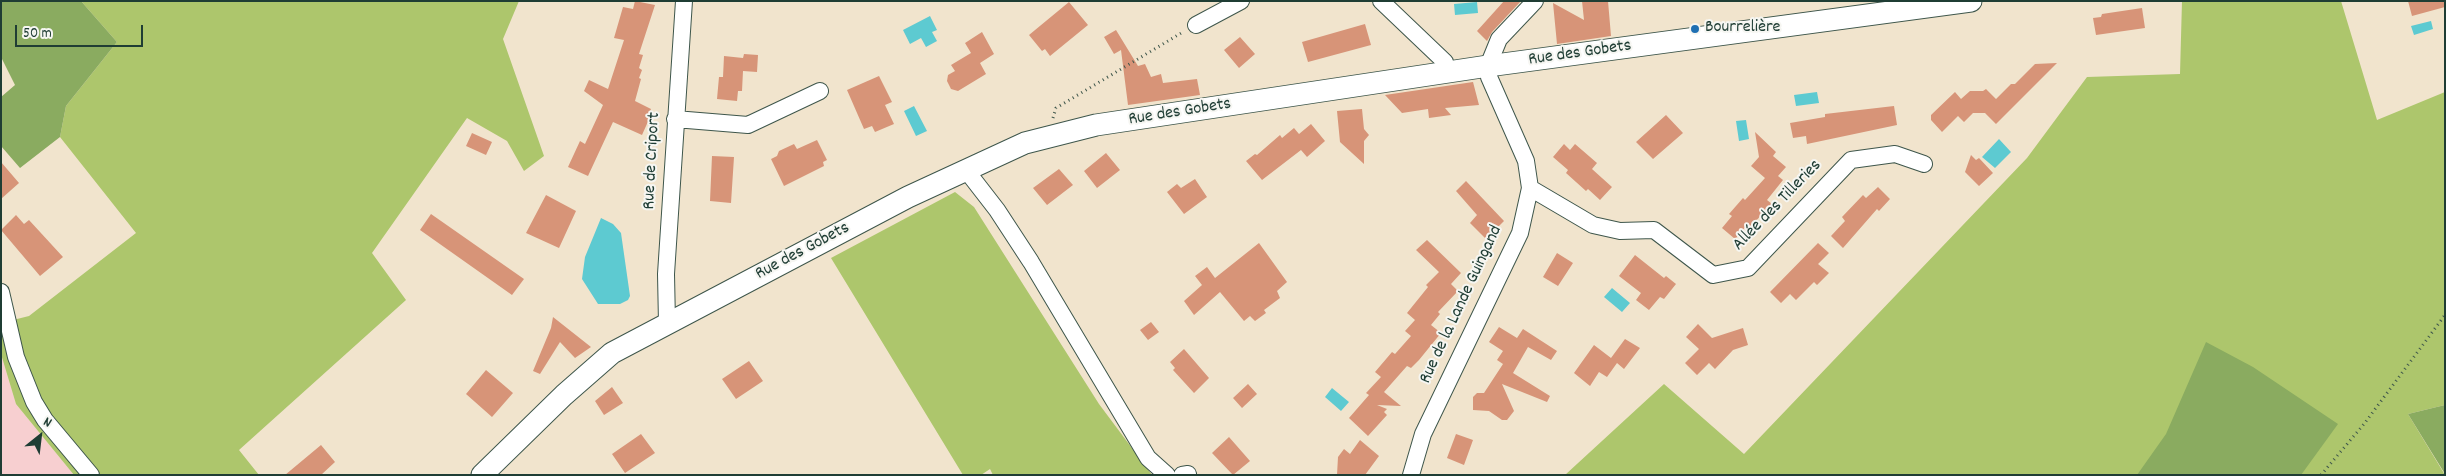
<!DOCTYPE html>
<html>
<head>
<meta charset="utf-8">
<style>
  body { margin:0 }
  #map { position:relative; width:2446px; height:476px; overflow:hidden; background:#f1e4cd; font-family:Dekko,sans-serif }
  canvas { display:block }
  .frame { position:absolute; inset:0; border:2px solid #1f3d34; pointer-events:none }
  .north { position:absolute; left:15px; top:411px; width:50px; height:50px; -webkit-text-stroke:4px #f6f6f2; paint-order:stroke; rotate:29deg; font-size:14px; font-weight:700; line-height:20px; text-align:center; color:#1f3d34 }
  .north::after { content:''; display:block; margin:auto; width:18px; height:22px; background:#1f3d34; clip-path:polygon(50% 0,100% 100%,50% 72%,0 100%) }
  .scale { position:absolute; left:15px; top:25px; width:128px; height:22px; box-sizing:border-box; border:2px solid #1f3d34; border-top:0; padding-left:6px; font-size:15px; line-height:18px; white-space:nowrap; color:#1f3d34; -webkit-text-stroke:4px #f6f6f2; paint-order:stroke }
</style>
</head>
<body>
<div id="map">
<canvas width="2446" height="476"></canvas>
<div class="frame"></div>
<div class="north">N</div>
<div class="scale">50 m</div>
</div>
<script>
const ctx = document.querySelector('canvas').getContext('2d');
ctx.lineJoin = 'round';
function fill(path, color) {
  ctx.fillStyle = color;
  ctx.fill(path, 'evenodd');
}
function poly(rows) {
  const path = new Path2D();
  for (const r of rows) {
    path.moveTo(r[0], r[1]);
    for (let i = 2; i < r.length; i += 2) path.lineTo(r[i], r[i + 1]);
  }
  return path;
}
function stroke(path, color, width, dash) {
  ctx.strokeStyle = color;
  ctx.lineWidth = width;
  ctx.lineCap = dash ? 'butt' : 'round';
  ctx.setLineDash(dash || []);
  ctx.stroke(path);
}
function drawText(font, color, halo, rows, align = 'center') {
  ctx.font = font + ' Dekko,sans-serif';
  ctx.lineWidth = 4;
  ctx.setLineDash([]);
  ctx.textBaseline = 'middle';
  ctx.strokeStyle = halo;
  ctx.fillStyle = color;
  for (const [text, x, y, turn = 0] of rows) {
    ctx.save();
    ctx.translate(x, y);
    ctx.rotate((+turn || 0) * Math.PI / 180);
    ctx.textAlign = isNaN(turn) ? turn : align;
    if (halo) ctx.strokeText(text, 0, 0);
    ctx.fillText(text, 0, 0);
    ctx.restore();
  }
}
const built = poly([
  [1,354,16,404,74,475,1,475]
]);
const green = poly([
  [81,1,519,1,503,39,544,156,524,171,507,141,467,118,372,253,406,300,239,450,259,475,74,475,16,404,1,354,1,323,29,316,136,233,60,137,66,106,117,42],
  [2182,1,2341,1,2377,120,2445,92,2445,405,2408,414,2445,475,1565,475,1664,384,1744,454,2027,158,2087,77,2180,74],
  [955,192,974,207,1099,404,1152,475,993,475,990,469,981,475,963,475,831,258]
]);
const forest = poly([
  [1,1,81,1,117,42,66,106,60,137,20,168,1,146,1,97,15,85,1,57],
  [2206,342,2253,367,2338,424,2301,475,2137,475,2166,434],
  [2445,405,2445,474,2408,414]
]);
const water = poly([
  [1477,2,1478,13,1455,15,1454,4],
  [930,16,937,30,932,32,937,41,926,47,921,38,910,44,903,30],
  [2431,21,2433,29,2414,35,2411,26],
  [1817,92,1819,103,1796,106,1794,95],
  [914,106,927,131,916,136,904,111],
  [1746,120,1749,139,1739,141,1736,121],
  [1999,139,2011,152,1995,168,1982,157],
  [601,218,613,224,621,233,630,296,628,300,620,304,598,304,582,279,585,257],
  [1612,288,1630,303,1622,312,1604,297],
  [1332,388,1349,402,1341,411,1325,397]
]);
const building = poly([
  [635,1,655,5,639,54,643,55,639,68,642,70,639,78,641,79,635,101,651,109,648,116,650,117,642,135,613,122,588,176,568,167,580,141,585,144,603,105,584,91,589,80,608,89,624,40,614,38,623,7,633,9],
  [1504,1,1521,1,1492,32,1487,41,1477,31],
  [1582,1,1608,1,1611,36,1557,44,1553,3,1584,20],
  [2408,1,2445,1,2445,7,2412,16],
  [1069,2,1088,25,1050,56,1045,49,1042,51,1029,35],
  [2142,8,2145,28,2096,35,2093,18,2101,17,2102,14],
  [1365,24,1371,45,1308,62,1302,42],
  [1116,30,1138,66,1145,64,1151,77,1161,74,1163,83,1197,79,1200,95,1128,105,1121,50,1114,54,1104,37],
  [982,32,994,54,980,63,986,74,958,91,951,89,947,81,948,75,955,71,951,65,971,53,965,43],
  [1240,37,1255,54,1239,68,1224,50],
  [744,54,758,55,757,72,743,71,742,91,738,91,737,101,717,99,719,77,723,77,724,56,743,58],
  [2057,63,1996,124,1985,113,1973,113,1964,122,1958,116,1942,132,1931,120,1931,115,1955,92,1961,99,1970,91,1983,91,1986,89,1996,99,2011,84,2015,84,2035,64],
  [879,76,892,102,885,105,894,124,875,132,872,126,864,129,847,90],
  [1473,82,1479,105,1445,108,1451,115,1429,118,1428,109,1402,113,1385,95],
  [1894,106,1897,125,1807,144,1806,136,1793,138,1790,123,1825,117,1825,114],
  [1362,109,1364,129,1369,135,1364,141,1364,164,1340,142,1337,111],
  [1666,115,1683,133,1653,159,1636,142],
  [1311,124,1325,141,1307,157,1301,150,1262,180,1246,161,1255,154,1257,155,1280,135,1282,138,1294,128,1299,134],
  [1755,132,1776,152,1773,156,1786,167,1778,176,1783,180,1767,200,1772,204,1751,226,1748,224,1735,239,1722,228,1732,216,1729,214,1743,198,1745,200,1765,178,1751,166,1759,157],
  [472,133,492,142,486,155,466,146],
  [817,140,827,160,823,162,824,166,784,186,771,159,777,156,779,151,794,144,797,149],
  [1564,144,1570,150,1575,144,1597,163,1592,169,1612,187,1600,200,1588,189,1586,191,1566,173,1568,170,1553,157],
  [1106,153,1120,170,1097,188,1084,171],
  [1971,155,1976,160,1979,158,1993,173,1979,186,1965,172],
  [712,156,734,157,731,203,710,201],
  [1,162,19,183,1,199],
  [1059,169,1073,185,1047,205,1033,188],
  [1195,179,1207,197,1184,214,1167,192,1177,184,1181,188],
  [1466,181,1504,221,1486,239,1470,223,1477,215,1456,191],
  [1878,187,1890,199,1879,211,1877,209,1843,248,1831,236,1845,221,1842,217,1863,195,1866,198],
  [546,195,576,211,559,248,526,233],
  [431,214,524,279,512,295,420,230],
  [16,215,24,224,29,220,63,257,40,276,1,230],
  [1427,240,1461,273,1451,284,1458,291,1438,312,1440,314,1431,325,1441,333,1419,360,1411,368,1407,366,1384,392,1401,406,1377,405,1387,409,1384,412,1387,415,1368,436,1349,418,1369,395,1366,393,1381,377,1375,372,1392,352,1395,354,1411,336,1405,331,1415,320,1407,313,1428,287,1426,285,1439,272,1416,250],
  [1259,243,1287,282,1277,291,1280,298,1264,310,1266,313,1255,321,1250,316,1244,321,1220,292,1194,315,1184,301,1202,285,1195,276,1207,267,1215,278],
  [1818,243,1829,253,1818,264,1829,273,1817,285,1814,282,1796,300,1790,294,1781,303,1770,292],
  [1557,253,1573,263,1558,286,1543,277],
  [1635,255,1664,278,1666,276,1676,284,1664,299,1660,297,1649,310,1636,300,1641,293,1619,276],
  [553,317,591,347,575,358,560,342,540,374,533,371,551,328],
  [1151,322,1159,332,1148,340,1140,330],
  [1698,324,1712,338,1743,328,1748,345,1733,350,1715,369,1709,363,1697,375,1685,363,1699,349,1686,337],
  [1499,327,1517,338,1523,329,1557,351,1551,360,1528,347,1513,373,1550,396,1547,402,1502,384,1514,411,1507,420,1502,420,1489,411,1473,410,1473,397,1477,393,1484,393,1503,364,1497,360,1503,351,1489,342],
  [1625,339,1640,348,1624,369,1617,363,1607,377,1599,372,1590,386,1574,373,1594,345,1611,358],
  [1184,349,1209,378,1194,393,1173,370,1175,368,1170,362],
  [749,361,763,381,736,399,722,379],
  [486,370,513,393,492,417,466,394],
  [1248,384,1257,394,1242,408,1233,398],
  [612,387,623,403,604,415,595,401],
  [641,434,655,453,625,473,612,454],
  [1456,434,1473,440,1464,465,1447,458],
  [1229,437,1250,461,1233,475,1212,453],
  [1360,440,1379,456,1365,475,1337,475,1338,457,1344,449,1350,454],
  [321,445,335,462,321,475,285,475]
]);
const path = poly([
  [1053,118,1056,108,1183,32],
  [2321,475,2364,424,2445,315]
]);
const minor = poly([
  [1381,1,1445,62,1447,72],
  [1196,25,1241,1],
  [675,119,748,125,820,91],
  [966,170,997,210,1031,262,1148,458,1167,475],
  [1530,188,1593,225,1620,231,1654,230,1713,275,1748,268,1851,160,1895,154,1924,164],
  [1,292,16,357,34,402,45,420,91,475],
  [667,323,666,274,684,1],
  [1182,475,1188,474],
  [1411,475,1423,434,1520,233,1530,188,1526,161,1489,77,1488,66,1499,39,1535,1]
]);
const major = poly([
  [482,475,564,395,612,353,908,197,1025,143,1096,125,1488,66,1971,1]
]);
const markers = [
  [1695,29,5,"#1f6fb2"]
];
const poiNames = [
  ["Bourrelière",1705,29]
];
const streetNames = [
  ["Rue des Gobets",1580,54,-8],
  ["Rue des Gobets",1180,113,-9],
  ["Rue de Criport",653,161,-87],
  ["Allée des Tilleries",1778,206,-46],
  ["Rue des Gobets",803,252,-28],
  ["Rue de la Lande Guingand",1462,305,-65]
];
fill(built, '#f7cfd0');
fill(green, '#adc66c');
fill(forest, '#8aab60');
fill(water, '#5dcad1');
fill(building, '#d79478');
stroke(minor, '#3e564b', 18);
stroke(major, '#3e564b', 23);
stroke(path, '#3e564b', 3, [1, 4]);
stroke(minor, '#fff', 16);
stroke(major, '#fff', 21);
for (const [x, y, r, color] of markers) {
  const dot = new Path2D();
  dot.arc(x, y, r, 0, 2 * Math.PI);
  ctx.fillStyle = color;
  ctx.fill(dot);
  stroke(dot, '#f6f6f2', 2);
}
drawText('18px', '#1f3d34', '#f6f6f2', poiNames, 'left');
drawText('18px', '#1f3d34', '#f6f6f2', streetNames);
</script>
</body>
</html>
